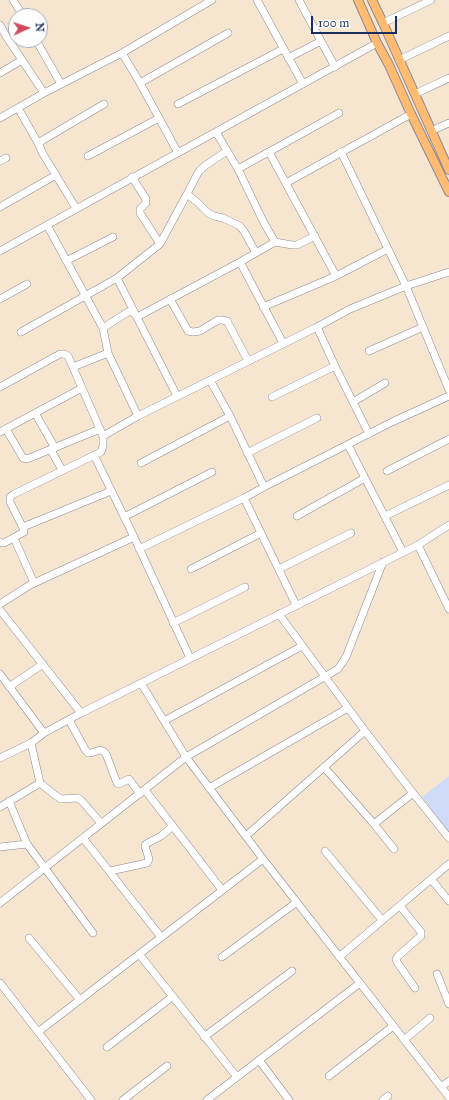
<!DOCTYPE html>
<html>
<head>
<meta charset="utf-8">
<style>
  body { margin:0 }
  #map { position:relative; width:449px; height:1100px; overflow:hidden; background:#f7e6cf; font-family:"IM FELL Great Primer",serif }
  canvas { display:block }
  .north { position:absolute; left:8px; top:8px; width:40px; height:40px; box-sizing:border-box; background:#fff; border:1px solid #a4acbf; border-radius:50%; rotate:87deg; font-size:11px; font-weight:700; line-height:16px; text-align:center; color:#1b2f5e }
  .north::after { content:''; display:block; margin:auto; width:14px; height:18px; background:#d1495b; clip-path:polygon(50% 0,100% 100%,50% 72%,0 100%) }
  .scale { position:absolute; left:311px; top:16px; width:86px; height:18px; box-sizing:border-box; border:2px solid #1b2f5e; border-top:0; padding-left:5px; font-size:12px; line-height:14px; white-space:nowrap; color:#1b2f5e; -webkit-text-stroke:3px #fff; paint-order:stroke }
</style>
</head>
<body>
<div id="map">
<canvas width="449" height="1100"></canvas>
<div class="north">N</div>
<div class="scale">100 m</div>
</div>
<script>
const ctx = document.querySelector('canvas').getContext('2d');
ctx.lineJoin = 'round';
function fill(path, color) {
  ctx.fillStyle = color;
  ctx.fill(path, 'evenodd');
}
function poly(rows) {
  const path = new Path2D();
  for (const r of rows) {
    path.moveTo(r[0], r[1]);
    for (let i = 2; i < r.length; i += 2) path.lineTo(r[i], r[i + 1]);
  }
  return path;
}
function stroke(path, color, width, dash) {
  ctx.strokeStyle = color;
  ctx.lineWidth = width;
  ctx.lineCap = dash ? 'butt' : 'round';
  ctx.setLineDash(dash || []);
  ctx.stroke(path);
}
const built = poly([
  [449,776,449,832,422,797]
]);
const minor = poly([
  [13,0,23,16],
  [257,0,303,84],
  [299,0,335,67],
  [383,23,431,0],
  [0,25,6,36,44,93],
  [36,40,61,84],
  [122,53,140,83,178,153],
  [288,58,321,41],
  [399,60,449,36],
  [0,73,22,60],
  [140,83,228,33],
  [415,94,449,78],
  [178,104,283,49],
  [18,108,38,143,43,154,76,208],
  [0,118,44,93,122,53,212,0],
  [431,131,449,123],
  [38,143,104,104],
  [269,152,336,276],
  [341,152,406,286,449,390],
  [88,156,159,118],
  [0,161,6,158],
  [238,169,339,113],
  [132,177,146,199,146,203,140,209,140,213,160,244],
  [286,183,411,114],
  [187,194,199,171,206,165,227,151],
  [0,207,56,175],
  [47,225,103,328],
  [275,242,292,245,297,245,315,236],
  [0,251,377,43],
  [66,261,113,237],
  [240,262,283,343],
  [117,278,160,244,187,194,197,202,208,213,214,216,223,218,240,226,245,233,256,253],
  [0,299,27,284],
  [170,299,188,331,193,332,200,331,218,320,222,320,227,321,248,361],
  [263,307,336,276,388,249],
  [317,327,335,366,369,434],
  [21,332,117,278,177,396],
  [369,351,423,327],
  [73,367,108,353],
  [210,380,230,416,264,487],
  [0,387,60,354,64,354,68,356,82,388],
  [272,397,335,366],
  [353,402,385,383],
  [35,413,55,448],
  [138,416,108,353,103,328,128,312,132,311,137,317,240,262,275,242,263,221,238,169,216,132],
  [6,429,23,458,27,459,100,429],
  [0,432,82,388,103,436],
  [348,445,403,552],
  [51,450,62,470],
  [247,453,317,418],
  [94,455,134,537,190,658],
  [141,463,230,416],
  [387,471,449,439],
  [244,498,296,605],
  [297,516,365,478],
  [385,516,449,485],
  [124,517,212,472],
  [23,527,111,491],
  [14,538,34,583],
  [0,542,1,543,4,543,24,532,24,530,10,502,10,497,14,494,101,452,103,446,103,436,138,416,317,327,350,309,406,286,449,272],
  [418,545,449,609],
  [139,549,244,498,264,487,392,422,449,396],
  [191,569,261,533],
  [279,569,351,533],
  [0,604,30,585,134,537],
  [0,610,81,713],
  [279,614,365,731],
  [173,623,245,587],
  [0,674,44,733],
  [141,683,186,757,263,859,449,1097],
  [9,687,43,664],
  [69,720,86,751,88,753,91,753,100,750,103,751,106,754,117,783,119,784,129,779,140,794],
  [164,721,302,646],
  [31,743,40,783,55,795,61,799,77,798,81,800,101,823],
  [0,758,31,743,44,733,81,713,418,545,449,525],
  [324,767,374,824,394,849],
  [209,788,348,708],
  [145,790,222,890],
  [9,801,27,844,93,933],
  [0,807,40,783],
  [374,824,413,793],
  [246,836,365,731,413,793,449,838],
  [83,838,161,937],
  [0,847,27,844],
  [325,851,382,920],
  [110,871,147,863,149,859,145,846,146,844,161,836,173,826],
  [431,879,449,901],
  [0,903,186,757,338,669,346,657,383,562],
  [400,906,421,932,421,936,398,956,396,959,397,962,415,988],
  [29,938,80,1000],
  [139,954,237,1077],
  [222,957,297,902],
  [339,957,449,864],
  [437,974,449,1004],
  [0,983,91,1100],
  [38,1032,263,859],
  [204,1037,292,971],
  [404,1040,430,1018],
  [107,1047,172,997],
  [259,1060,289,1100],
  [329,1076,393,1026],
  [441,1087,449,1081],
  [123,1100,167,1066],
  [207,1100,360,983],
  [383,1100,388,1096]
]);
const major = poly([
  [358,0,377,43,389,65,411,114,449,192],
  [372,0,383,23,449,170]
]);
fill(built, '#d0daf9');
stroke(minor, '#898a96', 8);
stroke(major, '#898a96', 10);
stroke(minor, '#fff', 7);
stroke(major, '#ffbb71', 8);
</script>
</body>
</html>
